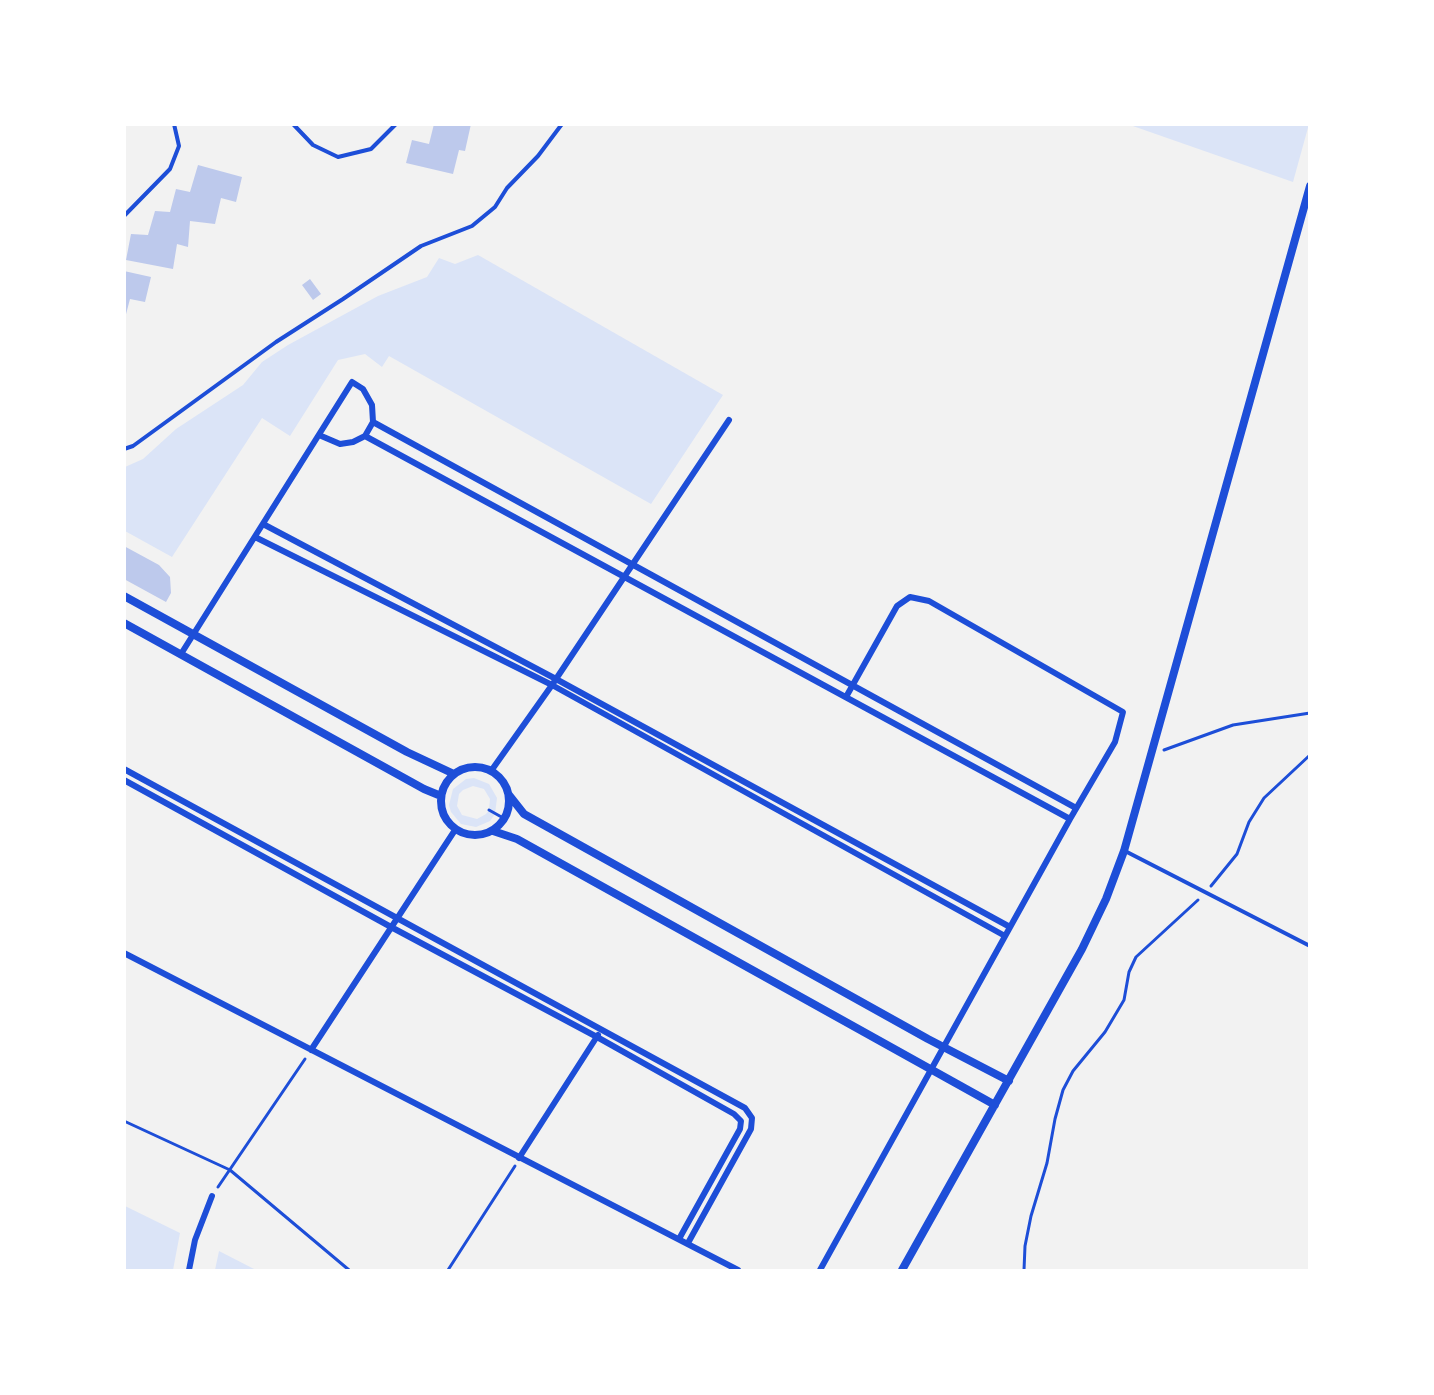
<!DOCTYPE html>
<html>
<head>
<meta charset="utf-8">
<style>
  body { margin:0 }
  #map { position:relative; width:1434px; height:1395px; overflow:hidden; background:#f2f2f2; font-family:Lato,sans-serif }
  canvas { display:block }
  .frame { position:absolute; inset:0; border:126px solid #fff; pointer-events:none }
</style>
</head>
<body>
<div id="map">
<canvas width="1434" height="1395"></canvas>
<div class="frame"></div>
</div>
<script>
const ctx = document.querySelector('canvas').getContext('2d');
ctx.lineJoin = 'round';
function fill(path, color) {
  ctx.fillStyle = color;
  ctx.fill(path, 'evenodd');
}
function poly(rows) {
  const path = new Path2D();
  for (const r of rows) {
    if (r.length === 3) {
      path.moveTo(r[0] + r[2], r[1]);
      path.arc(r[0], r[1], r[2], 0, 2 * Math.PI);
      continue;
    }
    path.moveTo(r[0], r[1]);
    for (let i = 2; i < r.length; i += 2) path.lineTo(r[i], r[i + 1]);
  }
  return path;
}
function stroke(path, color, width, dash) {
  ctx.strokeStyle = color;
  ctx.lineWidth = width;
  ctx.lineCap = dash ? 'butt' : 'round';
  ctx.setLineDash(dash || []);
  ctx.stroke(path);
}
const green = poly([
  [1309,124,1293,182,1130,125,1130,124],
  [478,255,723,395,651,504,389,356,382,367,365,354,338,360,290,436,262,418,172,557,125,531,125,467,143,459,176,429,243,385,262,362,288,345,378,296,427,277,439,258,455,264],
  [474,778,489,784,497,798,495,814,490,821,476,827,461,824,451,812,449,805,453,789,466,779],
  [473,786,484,789,490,799,489,810,486,814,477,819,462,815,457,806,459,794,463,790],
  [125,1206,180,1233,173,1270,125,1270],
  [219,1251,256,1270,215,1270]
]);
const building = poly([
  [434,124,471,124,465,151,459,150,453,174,406,163,412,140,429,144],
  [198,165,242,177,236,202,221,198,215,224,190,221,188,247,177,244,173,269,126,260,131,234,148,235,155,211,170,212,176,189,190,192],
  [124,271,151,277,145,302,130,299,125,318],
  [310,279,321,294,313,300,302,285],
  [124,546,159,565,170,577,171,593,166,602,124,579]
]);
const path = poly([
  [1164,750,1233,725,1310,713],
  [489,810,505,819],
  [1211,886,1237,854,1249,822,1264,798,1310,755],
  [124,1121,230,1170,349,1270],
  [218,1187,305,1059],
  [448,1270,515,1166],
  [1024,1270,1025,1246,1031,1216,1047,1163,1055,1119,1063,1090,1073,1071,1105,1032,1124,1000,1129,972,1136,957,1198,900]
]);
const service = poly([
  [293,124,313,145,338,157,371,149,396,124],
  [124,216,170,169,179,146,174,124],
  [124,449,133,446,276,342,343,299,421,246,472,226,495,207,507,188,538,156,562,124],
  [1125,851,1310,946]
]);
const minor = poly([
  [373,422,1076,808],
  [365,436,1070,819],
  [263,524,556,679,1010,927],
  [255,537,552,685,1005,936],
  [181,654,352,382,363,389,372,405,373,422,365,436,353,442,340,444,319,435],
  [124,769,745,1108,752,1118,751,1129,688,1243],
  [491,771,552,685,729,420],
  [124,780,391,927,597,1037,734,1114,741,1121,740,1129,679,1239],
  [124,953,738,1270],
  [311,1050,455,830],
  [519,1158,598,1035],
  [189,1270,195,1240,212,1196],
  [820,1270,1070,819,1115,742,1123,712,929,601,910,597,897,606,846,697]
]);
const tertiary = poly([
  [124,596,407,752,454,774],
  [124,623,424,789,441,796],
  [475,801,34],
  [509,795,524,814,928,1039,1009,1081],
  [493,831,517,839,995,1105],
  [902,1270,1082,949,1106,899,1124,851,1310,186]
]);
fill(green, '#dbe4f7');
fill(building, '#bdc9ec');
stroke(path, '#1d4ed8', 3);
stroke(service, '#1d4ed8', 4);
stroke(minor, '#1d4ed8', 6);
stroke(tertiary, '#1d4ed8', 8);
</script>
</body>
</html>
